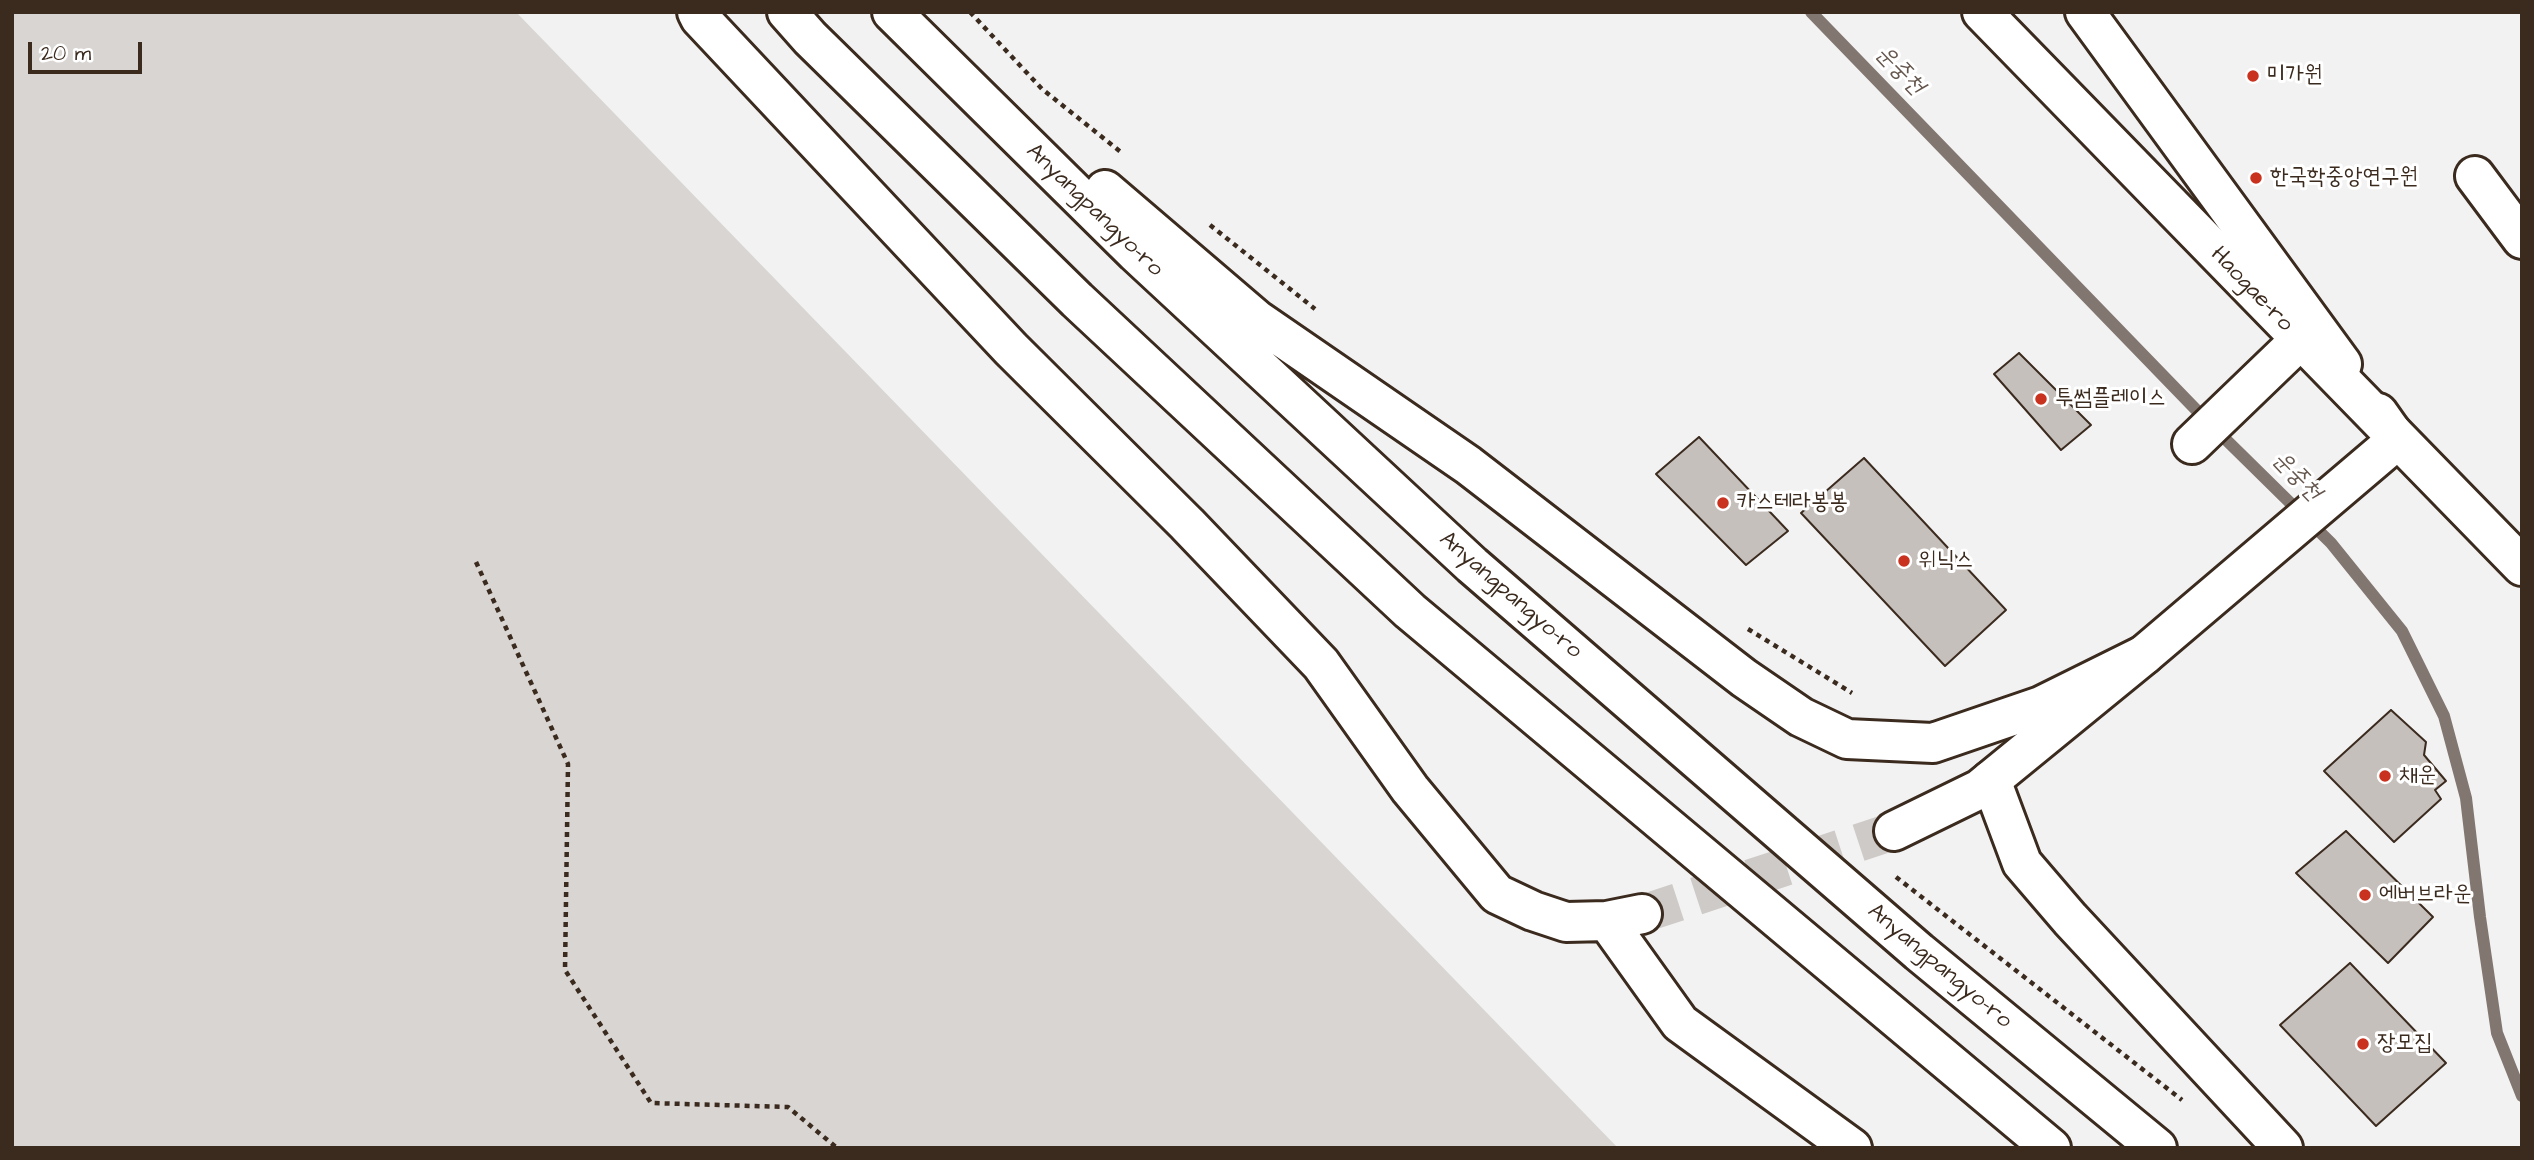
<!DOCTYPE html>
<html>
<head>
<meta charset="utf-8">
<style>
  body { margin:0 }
  #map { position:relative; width:2534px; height:1160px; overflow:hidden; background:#f3f2f2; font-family:"Architects Daughter",sans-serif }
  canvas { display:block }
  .frame { position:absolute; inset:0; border:14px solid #3b2a1e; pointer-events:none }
  .scale { position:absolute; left:28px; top:42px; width:114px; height:32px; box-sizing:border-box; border:4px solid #3b2a1e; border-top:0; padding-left:9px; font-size:21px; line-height:24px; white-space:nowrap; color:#3b2a1e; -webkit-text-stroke:5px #fff; paint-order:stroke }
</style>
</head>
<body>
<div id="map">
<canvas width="2534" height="1160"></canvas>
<div class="frame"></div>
<div class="scale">20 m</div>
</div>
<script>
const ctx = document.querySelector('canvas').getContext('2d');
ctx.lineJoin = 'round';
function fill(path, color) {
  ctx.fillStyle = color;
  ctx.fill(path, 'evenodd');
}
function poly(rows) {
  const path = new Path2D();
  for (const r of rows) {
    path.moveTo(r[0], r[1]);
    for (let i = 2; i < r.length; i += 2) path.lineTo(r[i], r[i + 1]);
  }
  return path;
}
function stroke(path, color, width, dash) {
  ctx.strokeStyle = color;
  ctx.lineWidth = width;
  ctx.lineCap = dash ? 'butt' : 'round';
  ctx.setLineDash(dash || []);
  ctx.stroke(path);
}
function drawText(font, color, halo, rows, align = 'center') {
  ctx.font = font + ' "Architects Daughter","Poor Story",sans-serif';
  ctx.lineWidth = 6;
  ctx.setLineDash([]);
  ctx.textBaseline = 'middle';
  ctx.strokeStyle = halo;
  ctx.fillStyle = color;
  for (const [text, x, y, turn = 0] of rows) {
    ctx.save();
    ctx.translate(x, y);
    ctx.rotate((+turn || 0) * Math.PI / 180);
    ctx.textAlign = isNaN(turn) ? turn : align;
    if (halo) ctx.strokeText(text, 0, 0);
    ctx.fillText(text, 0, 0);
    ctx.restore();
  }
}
const green = poly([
  [12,12,516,12,1618,1148,12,1148]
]);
const stream = poly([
  [1811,12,2207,421,2331,543,2402,631,2444,716,2466,798,2480,917,2497,1033,2522,1096]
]);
const building = poly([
  [2019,353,2091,425,2061,450,1994,374,2019,353],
  [1699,437,1788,531,1746,565,1656,474,1699,437],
  [1864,458,2006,610,1945,666,1801,513,1864,458],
  [2391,710,2426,742,2424,755,2446,781,2435,790,2441,799,2394,842,2324,771,2391,710],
  [2346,831,2433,917,2388,963,2296,873,2346,831],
  [2350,963,2446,1063,2376,1126,2280,1025,2350,963]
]);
const streetTunnel = poly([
  [1642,914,1894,831]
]);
const path = poly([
  [970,12,1042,89,1122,153],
  [1210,225,1315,309],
  [476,562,568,764,565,970,651,1103,788,1107,837,1148],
  [1748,629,1852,693],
  [1896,877,2182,1100]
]);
const street = poly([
  [697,12,700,18,1011,349,1187,524,1321,664,1410,789,1497,894,1533,911,1566,922,1607,921,1642,914],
  [2085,12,2342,364],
  [2475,176,2522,239],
  [2192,444,2300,340],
  [1894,831,1980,789,2144,655,2397,440,2378,413],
  [1607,921,1680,1023,1852,1148]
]);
const secondary = poly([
  [1982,12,2522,566]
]);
const primary = poly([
  [787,12,810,38,1077,300,1410,611,2051,1148],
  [892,12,1136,253,1472,565,1919,952,2157,1148],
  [1105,190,1257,320,1468,465,1744,678,1801,717,1847,739,1933,743,2041,706,2144,655],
  [1991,780,2022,863,2070,919,2283,1148]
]);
const markers = [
  [2253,76,7,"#c8321e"],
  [2256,178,7,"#c8321e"],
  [2041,399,7,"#c8321e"],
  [1723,503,7,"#c8321e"],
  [1904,561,7,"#c8321e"],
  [2385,776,7,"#c8321e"],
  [2365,895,7,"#c8321e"],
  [2363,1044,7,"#c8321e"]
];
const poiNames = [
  ["미가원",2267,76],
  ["한국학중앙연구원",2270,178],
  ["투썸플레이스",2055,399],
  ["카스테라봉봉",1737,503],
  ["위닉스",1918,561],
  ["채운",2399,776],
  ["에버브라운",2379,895],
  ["장모집",2377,1044]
];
const streetNames = [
  ["Anyangpangyo-ro",1094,211,44],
  ["Haogae-ro",2251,290,46],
  ["Anyangpangyo-ro",1510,596,41],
  ["Anyangpangyo-ro",1939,967,40]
];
const waterNames = [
  ["운중천",1899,71,46],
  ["운중천",2296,477,46]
];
fill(green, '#d8d5d2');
stroke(stream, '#827770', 12);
fill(building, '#c6c0bd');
stroke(building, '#3b2a1e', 2);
stroke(streetTunnel, '#cecac8', 38, [38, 19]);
stroke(street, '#3b2a1e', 44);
stroke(secondary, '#3b2a1e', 44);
stroke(primary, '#3b2a1e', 44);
stroke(path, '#3b2a1e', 4.5, [5, 5]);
stroke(street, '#fff', 38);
stroke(secondary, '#fff', 38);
stroke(primary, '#fff', 38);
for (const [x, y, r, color] of markers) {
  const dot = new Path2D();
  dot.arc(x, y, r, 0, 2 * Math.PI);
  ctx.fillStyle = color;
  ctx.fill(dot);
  stroke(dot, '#fff', 2.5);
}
drawText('23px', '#3b2a1e', '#fff', poiNames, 'left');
drawText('23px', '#3b2a1e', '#fff', streetNames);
drawText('italic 24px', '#65574e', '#fff', waterNames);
</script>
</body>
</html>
